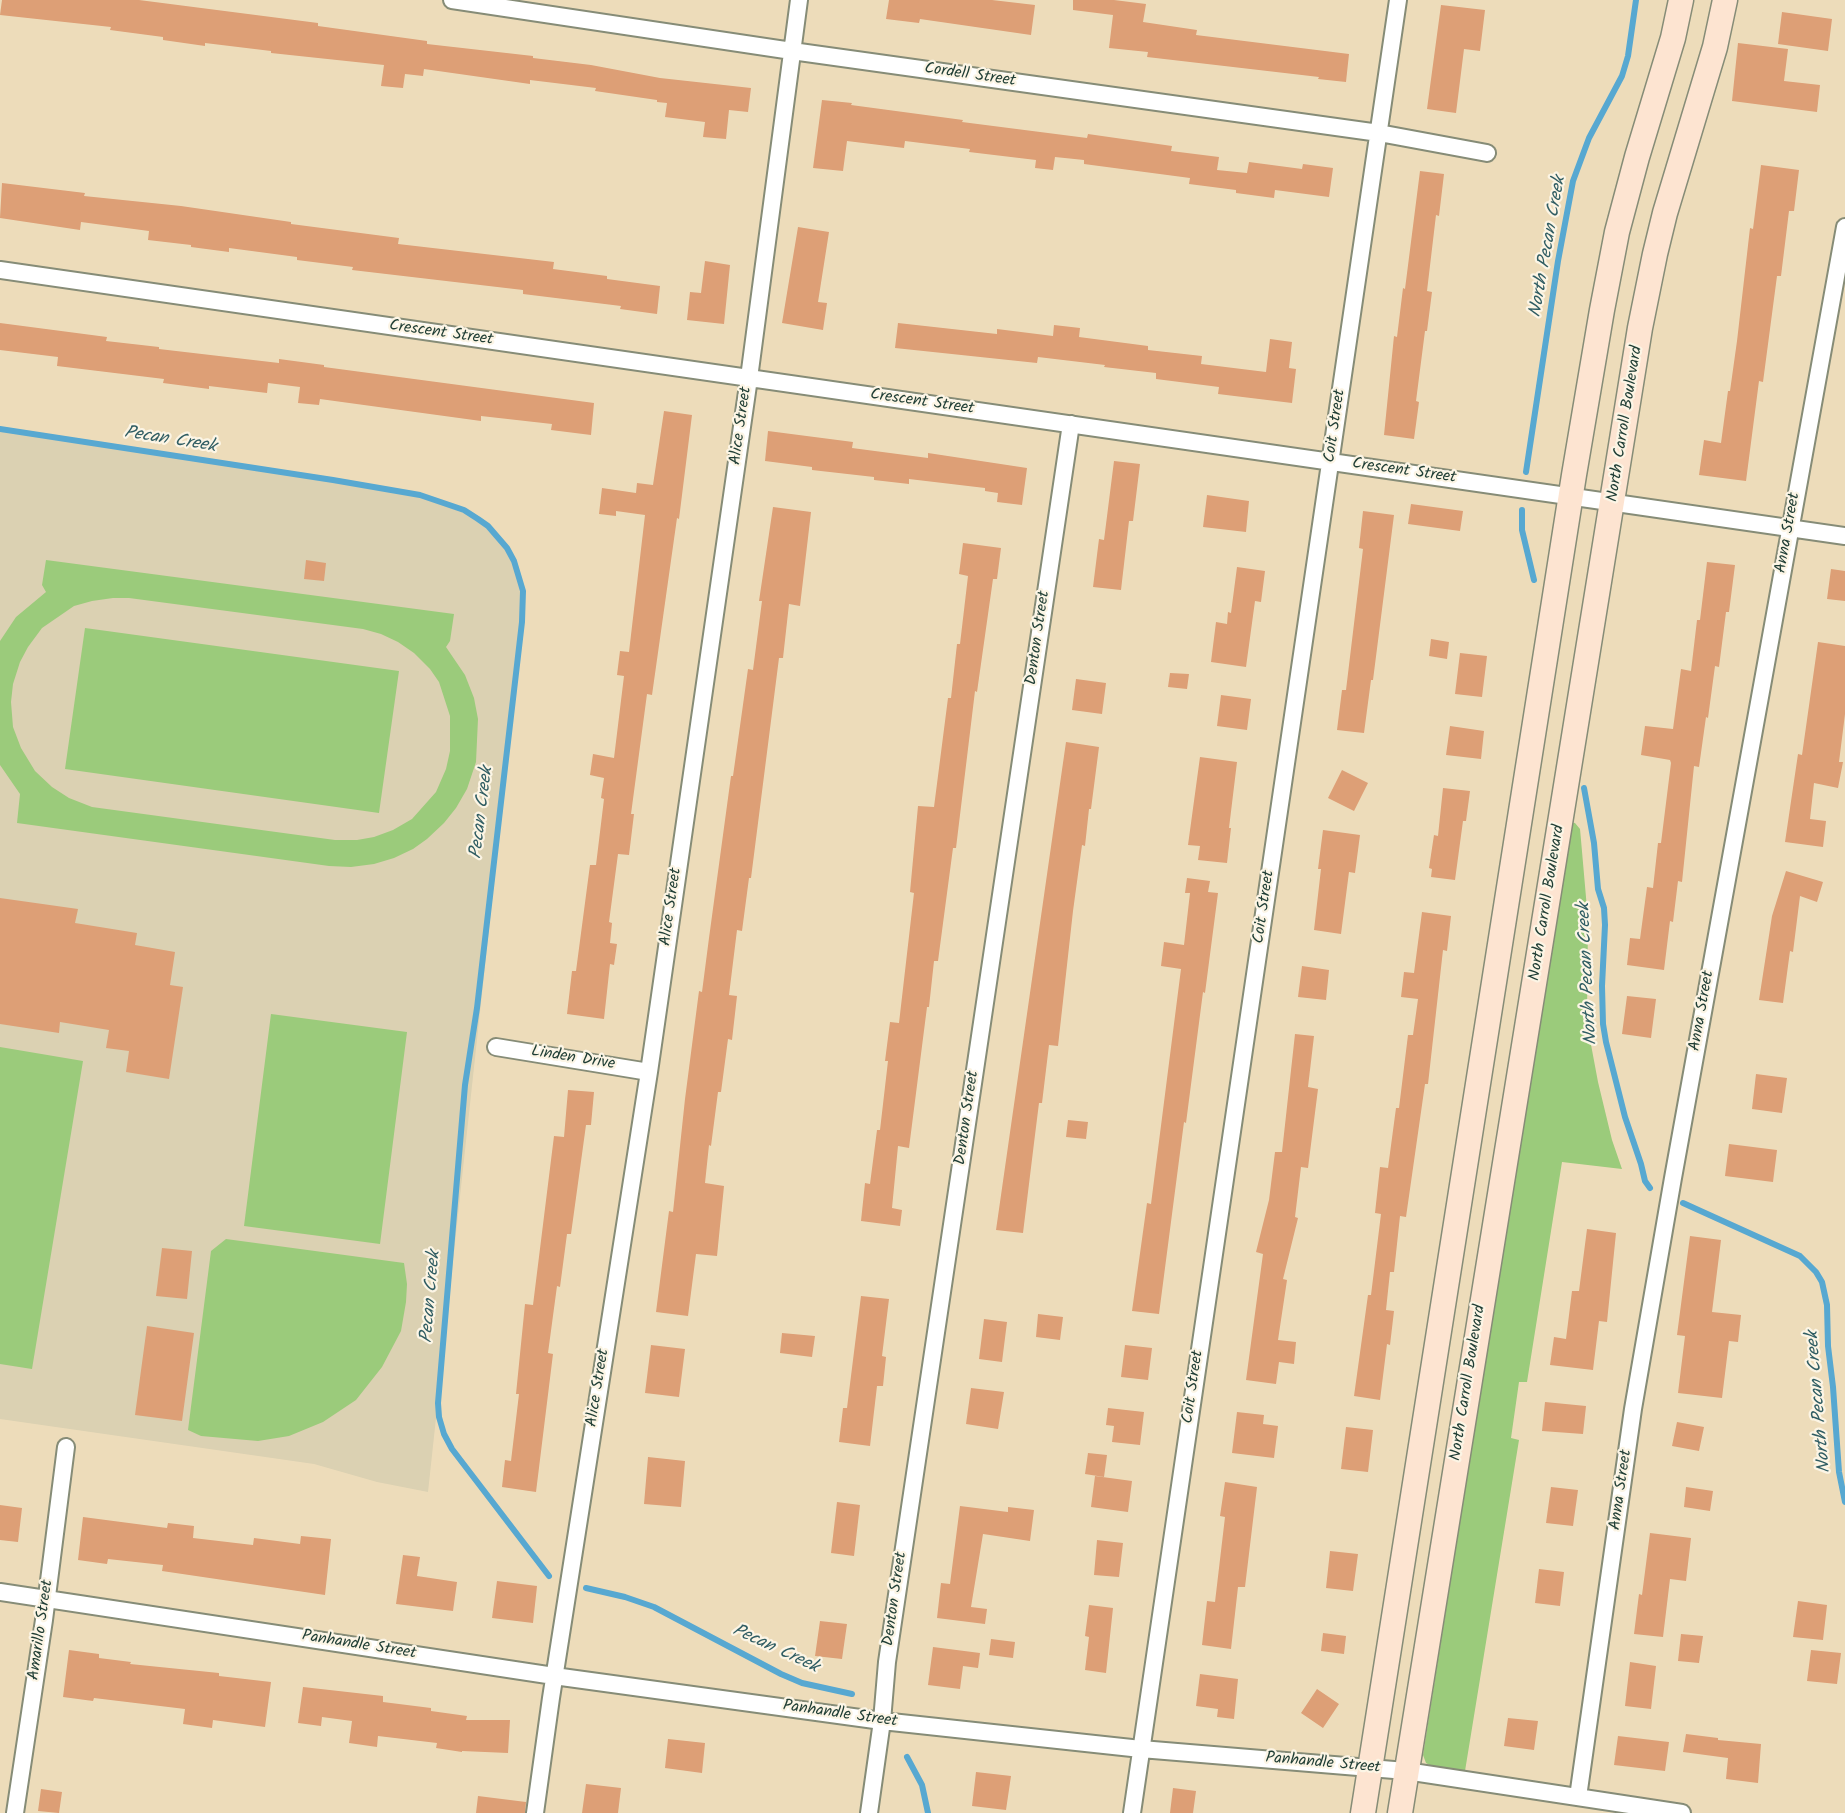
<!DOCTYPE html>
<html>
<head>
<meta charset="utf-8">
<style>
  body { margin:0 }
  canvas { display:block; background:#eddcba }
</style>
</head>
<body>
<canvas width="1845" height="1813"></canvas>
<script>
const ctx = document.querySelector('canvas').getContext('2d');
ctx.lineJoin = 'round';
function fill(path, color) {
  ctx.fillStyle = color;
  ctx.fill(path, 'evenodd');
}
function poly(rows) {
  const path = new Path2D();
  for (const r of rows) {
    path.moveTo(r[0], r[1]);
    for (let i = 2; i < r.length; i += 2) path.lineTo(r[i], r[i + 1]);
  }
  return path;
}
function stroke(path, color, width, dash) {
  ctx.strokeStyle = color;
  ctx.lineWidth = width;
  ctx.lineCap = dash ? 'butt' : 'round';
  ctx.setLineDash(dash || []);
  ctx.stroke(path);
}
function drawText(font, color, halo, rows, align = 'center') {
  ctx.font = font + ' Kalam,sans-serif';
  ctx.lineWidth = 4.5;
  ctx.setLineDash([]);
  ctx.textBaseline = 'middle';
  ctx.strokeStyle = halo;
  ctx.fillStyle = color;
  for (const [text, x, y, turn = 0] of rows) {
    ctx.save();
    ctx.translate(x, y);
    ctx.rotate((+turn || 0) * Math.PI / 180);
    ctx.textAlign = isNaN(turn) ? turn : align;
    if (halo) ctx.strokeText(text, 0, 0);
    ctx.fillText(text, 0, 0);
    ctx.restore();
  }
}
const built = poly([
  [0,429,420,495,464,510,478,519,488,526,507,548,514,561,523,591,523,615,428,1492,377,1482,314,1464,0,1419]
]);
const green = poly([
  [46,560,454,614,450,641,446,647,465,675,474,698,478,719,476,762,467,789,456,808,444,823,427,839,413,849,394,858,374,864,351,867,329,866,17,823,20,794,0,765,0,641,16,617,46,592,42,585],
  [113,598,129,598,363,629,381,634,398,642,414,653,430,669,439,682,450,716,450,751,446,769,436,792,412,819,393,830,374,837,357,840,335,840,92,807,69,798,52,787,35,771,21,748,13,727,11,702,13,684,20,662,28,647,42,628,74,606,92,601],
  [85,628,399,671,379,813,65,769],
  [1570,822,1575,823,1580,829,1581,840,1588,920,1587,1013,1589,1034,1598,1082,1612,1140,1622,1169,1562,1162,1527,1382,1519,1382,1511,1438,1519,1440,1465,1771,1433,1767,1426,1763,1423,1755],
  [271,1014,407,1032,380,1244,244,1226],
  [0,1047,83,1061,32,1369,0,1364],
  [226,1239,404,1263,407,1284,406,1302,401,1331,382,1367,356,1400,323,1422,289,1436,258,1441,201,1436,188,1430,211,1251]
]);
const stream = poly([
  [0,429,333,480,420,495,464,510,478,519,488,526,507,548,514,561,523,591,522,622,477,1008,465,1085,438,1403,439,1417,444,1434,452,1449,549,1576],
  [1526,472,1558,261,1573,181,1589,138,1622,76,1628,56,1636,0],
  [1522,510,1522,530,1534,580],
  [1584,788,1594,843,1598,889,1604,908,1605,925,1602,986,1603,1024,1606,1042,1625,1117,1641,1164,1645,1181,1650,1188],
  [1683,1203,1800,1256,1816,1272,1822,1282,1827,1305,1828,1346,1833,1387,1839,1472,1845,1502],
  [586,1588,625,1597,654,1607,781,1674,802,1683,852,1694],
  [907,1757,922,1785,928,1813]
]);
const building = poly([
  [2,0,139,0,318,23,318,26,427,41,427,44,533,56,533,58,591,65,660,78,751,88,748,112,729,110,726,139,703,137,705,122,665,117,667,103,657,102,657,100,595,91,596,88,530,80,530,84,424,69,423,76,405,74,403,88,381,86,384,65,271,53,271,51,205,43,205,46,163,40,163,37,110,30,111,27,0,15],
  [889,0,992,0,1035,5,1031,35,920,19,919,23,886,19],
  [1073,0,1114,0,1146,4,1143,22,1197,30,1196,35,1349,54,1346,82,1318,79,1319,77,1147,57,1148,52,1109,48,1113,15,1073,10],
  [1441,5,1485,10,1480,51,1464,49,1456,113,1427,109],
  [1782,12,1832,19,1828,51,1778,44],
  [1738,43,1788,49,1784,81,1820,85,1817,112,1732,101],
  [822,100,852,103,851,105,963,120,962,122,1087,138,1088,134,1172,146,1171,151,1219,157,1217,170,1247,173,1249,162,1302,169,1303,164,1333,168,1329,197,1275,190,1274,198,1236,193,1236,190,1189,184,1190,178,1084,164,1084,160,1055,157,1053,170,1035,168,1036,160,969,152,970,149,905,141,904,148,847,141,843,171,813,168],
  [1761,165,1799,170,1794,211,1789,211,1781,276,1777,276,1763,382,1759,381,1746,481,1699,475,1704,440,1721,443,1728,391,1730,391,1737,341,1750,228,1753,229],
  [1420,171,1444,174,1439,216,1436,215,1427,291,1432,292,1427,331,1425,331,1416,401,1419,402,1414,439,1384,435,1394,336,1397,337,1403,288,1405,289],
  [2,183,85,193,84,196,181,206,291,222,291,224,399,238,398,244,554,262,553,269,607,276,607,279,660,286,657,314,620,309,621,306,523,294,523,290,352,270,353,267,297,260,297,257,229,248,229,252,191,247,191,245,148,240,149,231,81,222,80,230,0,218],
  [798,227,829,232,818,302,827,303,823,330,782,323],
  [705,261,730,265,724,324,687,320,690,292,701,293],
  [0,323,107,337,106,341,159,347,159,349,279,363,279,359,324,365,324,367,594,403,591,435,551,430,552,424,481,416,481,421,320,399,319,405,298,403,300,387,268,383,267,393,209,386,209,389,163,383,164,379,57,366,58,357,0,350],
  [898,323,997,334,997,329,1053,336,1054,325,1080,328,1079,337,1148,346,1148,350,1202,356,1201,364,1266,372,1270,339,1292,342,1289,368,1296,369,1292,403,1218,394,1219,387,1156,379,1156,373,1104,367,1105,365,1038,357,1037,363,895,348],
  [664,411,692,415,679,519,677,518,652,695,647,694,631,814,634,814,629,855,618,854,609,922,612,923,610,943,617,944,614,965,610,964,604,1019,567,1014,572,971,576,971,590,865,596,865,604,799,601,798,604,778,590,775,593,754,614,758,624,676,617,675,620,651,629,652,645,515,616,511,616,516,599,514,602,488,636,493,637,483,653,485],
  [768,431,853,442,852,448,928,458,928,453,1027,468,1022,505,997,502,998,493,985,491,985,488,909,479,909,484,874,480,874,477,812,470,812,467,765,461],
  [1114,461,1140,464,1133,521,1129,521,1121,590,1093,587,1099,539,1104,540],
  [1207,495,1249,501,1246,532,1203,527],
  [1411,504,1463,511,1460,531,1408,524],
  [773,507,811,512,800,606,789,604,783,658,779,658,751,878,749,878,742,931,737,930,729,995,737,996,732,1040,728,1039,721,1092,718,1092,711,1146,709,1145,705,1183,724,1186,717,1256,696,1254,688,1316,656,1312,669,1211,673,1212,685,1099,699,991,702,992,709,938,731,776,733,776,748,669,753,670,762,601,759,601],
  [1363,511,1394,515,1373,680,1371,680,1364,733,1337,730,1342,690,1346,690,1363,549,1359,548],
  [963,543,1001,548,997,579,993,579,977,692,975,691,956,848,953,848,938,961,934,961,929,1007,927,1007,909,1148,898,1146,892,1208,902,1210,900,1226,861,1221,865,1183,870,1184,877,1130,880,1130,888,1061,885,1061,890,1022,899,1023,914,893,910,892,918,806,934,807,948,698,951,698,957,644,960,644,968,576,959,574],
  [306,560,326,563,324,581,304,579],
  [1707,562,1735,565,1729,612,1726,612,1719,667,1715,666,1708,718,1706,717,1699,767,1694,766,1682,882,1678,881,1673,922,1670,921,1664,970,1627,965,1630,938,1640,939,1647,887,1653,888,1658,843,1661,843,1671,763,1670,760,1641,755,1645,726,1673,729,1681,669,1691,671,1697,620,1700,620],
  [1237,567,1265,571,1261,602,1255,601,1246,667,1211,662,1216,622,1227,624,1228,612,1231,613],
  [1831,569,1845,571,1845,601,1827,599],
  [1431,639,1449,642,1447,659,1429,656],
  [1818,642,1845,646,1845,714,1839,762,1843,762,1838,788,1814,783,1810,819,1826,821,1823,847,1785,842,1798,754,1802,755],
  [1460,653,1487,656,1482,697,1455,694],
  [1170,673,1189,674,1187,689,1168,687],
  [1076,679,1106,683,1102,714,1072,710],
  [1221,695,1251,699,1247,730,1217,726],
  [1450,726,1484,731,1481,759,1446,755],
  [1066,742,1099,747,1091,809,1089,809,1085,846,1082,845,1073,911,1058,1046,1049,1045,1042,1103,1039,1103,1034,1143,1023,1233,996,1230],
  [1200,757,1237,762,1229,828,1231,828,1227,863,1198,860,1200,846,1188,845],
  [1342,770,1368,783,1354,811,1328,798],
  [1443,788,1470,791,1466,821,1463,821,1455,880,1431,877,1432,869,1429,868,1434,835,1438,836],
  [1323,830,1360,835,1355,873,1349,872,1341,934,1314,930,1321,869,1318,869],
  [1786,871,1823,882,1817,902,1800,896,1793,952,1790,951,1783,1003,1759,1000,1772,916],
  [1187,878,1210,881,1208,892,1218,893,1205,993,1203,992,1186,1123,1184,1122,1159,1314,1132,1311,1147,1203,1151,1204,1181,969,1161,966,1164,942,1184,945,1190,893,1185,893],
  [0,898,78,909,75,923,137,933,135,945,175,952,170,985,183,987,169,1079,126,1072,129,1051,106,1048,109,1030,60,1022,59,1033,0,1024],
  [1422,912,1451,916,1447,951,1443,950,1428,1084,1425,1084,1406,1217,1400,1216,1394,1272,1390,1272,1386,1310,1394,1311,1390,1345,1387,1344,1380,1400,1354,1396,1368,1295,1371,1295,1381,1214,1375,1213,1380,1167,1388,1168,1396,1108,1399,1108,1408,1035,1413,1035,1418,999,1401,997,1404,972,1414,973],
  [1302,966,1329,970,1326,1000,1298,997],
  [1627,996,1656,999,1651,1038,1622,1034],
  [1295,1034,1314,1036,1308,1087,1318,1089,1308,1168,1301,1167,1295,1217,1298,1218,1283,1279,1287,1280,1278,1340,1296,1342,1294,1364,1279,1362,1276,1384,1246,1380,1263,1254,1256,1252,1269,1200,1275,1152,1282,1152],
  [1756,1074,1787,1078,1782,1113,1752,1109],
  [568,1090,594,1092,591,1125,586,1125,571,1234,567,1234,560,1287,557,1286,548,1353,553,1354,536,1492,502,1487,505,1460,511,1461,519,1394,516,1394,525,1304,533,1305,554,1136,564,1137],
  [1068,1120,1088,1122,1086,1139,1066,1137],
  [1729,1144,1777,1150,1773,1182,1725,1176],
  [1587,1229,1616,1233,1607,1322,1599,1321,1593,1370,1550,1365,1554,1337,1566,1339,1572,1291,1579,1291],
  [1690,1236,1721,1240,1712,1312,1741,1315,1738,1342,1729,1341,1722,1398,1678,1393,1685,1336,1677,1335],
  [162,1248,192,1251,187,1299,156,1296],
  [861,1296,889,1299,882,1356,886,1357,883,1386,877,1386,870,1446,839,1442,843,1408,847,1408],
  [1038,1314,1063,1317,1060,1340,1036,1337],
  [984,1319,1007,1322,1002,1362,979,1359],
  [147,1326,194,1333,182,1421,135,1415],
  [782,1333,815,1336,812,1357,780,1353],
  [651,1345,685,1349,679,1397,645,1393],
  [1125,1345,1152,1348,1148,1380,1121,1377],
  [971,1388,1004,1392,998,1429,966,1424],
  [1545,1402,1586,1406,1583,1434,1542,1431],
  [1108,1408,1144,1412,1140,1445,1112,1442,1114,1426,1106,1425],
  [1237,1412,1264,1415,1263,1424,1278,1426,1274,1458,1232,1453],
  [1677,1422,1704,1427,1699,1451,1672,1446],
  [1346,1427,1373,1430,1368,1472,1341,1469],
  [1088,1453,1107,1455,1104,1477,1085,1474],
  [648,1457,685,1461,681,1507,644,1504],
  [1095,1476,1132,1481,1128,1512,1091,1507],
  [1225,1482,1257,1487,1245,1587,1238,1587,1231,1649,1202,1645,1207,1601,1215,1602,1225,1517,1220,1516],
  [1551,1487,1578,1490,1573,1526,1546,1523],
  [1686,1487,1713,1491,1710,1511,1684,1507],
  [837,1502,860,1505,854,1556,831,1553],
  [0,1505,22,1508,18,1542,0,1540],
  [960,1506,1008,1512,1008,1507,1034,1510,1030,1541,983,1534,971,1607,987,1609,985,1624,937,1618,941,1583,950,1584],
  [83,1517,167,1528,168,1523,194,1526,193,1538,253,1545,254,1538,300,1544,301,1536,331,1539,325,1595,162,1571,163,1565,108,1559,107,1564,78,1560],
  [1650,1533,1691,1538,1686,1581,1670,1579,1663,1637,1634,1634,1639,1594,1642,1595],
  [1097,1540,1123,1543,1119,1577,1094,1575],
  [1330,1551,1358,1554,1353,1591,1326,1588],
  [403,1555,420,1557,417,1576,457,1582,453,1611,396,1604],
  [1539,1569,1564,1572,1560,1606,1535,1603],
  [497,1581,537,1586,533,1623,492,1618],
  [1798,1601,1827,1605,1823,1640,1793,1637],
  [1089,1605,1113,1608,1106,1673,1085,1670,1089,1637,1085,1636],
  [820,1621,847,1624,842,1659,815,1656],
  [1323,1633,1346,1636,1344,1654,1321,1651],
  [1681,1634,1703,1636,1699,1663,1678,1661],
  [991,1639,1015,1642,1013,1658,989,1655],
  [933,1647,980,1653,978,1668,963,1666,960,1689,928,1685],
  [69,1650,99,1654,99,1658,131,1662,130,1664,219,1673,219,1676,271,1682,265,1727,213,1720,212,1728,183,1724,185,1709,94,1698,93,1701,63,1697],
  [1811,1650,1841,1653,1837,1684,1807,1681],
  [1630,1662,1656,1666,1651,1709,1625,1706],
  [1200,1674,1238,1679,1234,1719,1217,1717,1218,1709,1196,1706],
  [303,1687,383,1696,383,1702,431,1708,431,1711,467,1716,466,1720,510,1720,508,1753,462,1751,462,1752,436,1748,437,1743,378,1736,377,1747,349,1743,352,1721,322,1717,321,1726,298,1723],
  [1317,1689,1339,1704,1323,1728,1301,1713],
  [1508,1718,1538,1721,1534,1750,1504,1746],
  [1686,1734,1718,1738,1718,1740,1761,1744,1758,1783,1726,1779,1728,1758,1683,1752],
  [1618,1736,1669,1742,1665,1771,1614,1765],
  [668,1739,705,1743,702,1773,665,1768],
  [976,1772,1011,1776,1006,1810,972,1806],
  [586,1784,621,1788,618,1813,582,1813],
  [1173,1788,1196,1791,1193,1813,1170,1813],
  [41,1789,62,1792,59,1813,38,1811],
  [478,1796,526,1802,525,1813,476,1813]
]);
const minor = poly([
  [452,0,792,51,1379,133,1487,153],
  [0,270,1845,536],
  [496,1047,649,1072],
  [0,1592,554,1676,882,1721,1141,1749,1406,1771,1682,1813],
  [1578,1797,1633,1409,1673,1178,1845,227],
  [15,1813,44,1620,66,1447],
  [535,1813,551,1698,649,1072,749,378,799,0],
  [869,1813,882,1721,887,1662,1071,424],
  [1132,1813,1398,0]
]);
const secondary = poly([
  [1363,1813,1574,475,1602,310,1617,232,1637,157,1673,38,1681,0],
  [1400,1813,1640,328,1655,254,1665,213,1715,47,1725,0]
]);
const streetNames = [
  ["Cordell Street",970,76,8],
  ["Crescent Street",441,334,8],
  ["Crescent Street",922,403,8],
  ["North Carroll Boulevard",1626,424,-81],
  ["Alice Street",742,426,-82],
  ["Coit Street",1336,426,-82],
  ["Crescent Street",1404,472,8],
  ["Anna Street",1789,533,-80],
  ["Denton Street",1039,638,-82],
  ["North Carroll Boulevard",1548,903,-81],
  ["Alice Street",672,907,-82],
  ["Coit Street",1265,907,-82],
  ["Anna Street",1703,1011,-80],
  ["Linden Drive",573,1059,9],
  ["Denton Street",968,1118,-82],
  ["North Carroll Boulevard",1469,1383,-81],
  ["Coit Street",1194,1387,-82],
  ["Alice Street",599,1388,-81],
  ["Anna Street",1622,1490,-82],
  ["Denton Street",896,1599,-82],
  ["Amarillo Street",42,1630,-82],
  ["Panhandle Street",359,1646,9],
  ["Panhandle Street",840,1715,8],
  ["Panhandle Street",1323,1764,5]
];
const waterNames = [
  ["North Pecan Creek",1549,247,-80],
  ["Pecan Creek",170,441,9],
  ["Pecan Creek",483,813,-83],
  ["North Pecan Creek",1589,974,-93],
  ["Pecan Creek",432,1297,-85],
  ["North Pecan Creek",1820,1402,-95],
  ["Pecan Creek",775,1650,25]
];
fill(built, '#dbd1b2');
fill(green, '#9bcb7b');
stroke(stream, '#57a8d1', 6);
fill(building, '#dd9f76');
stroke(minor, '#868c77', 20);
stroke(secondary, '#868c77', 27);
stroke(minor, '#fff', 16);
stroke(secondary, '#fde4d1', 24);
drawText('16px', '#1f3d34', '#fcf5e5', streetNames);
drawText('italic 18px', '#305d63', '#fcf5e5', waterNames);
</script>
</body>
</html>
